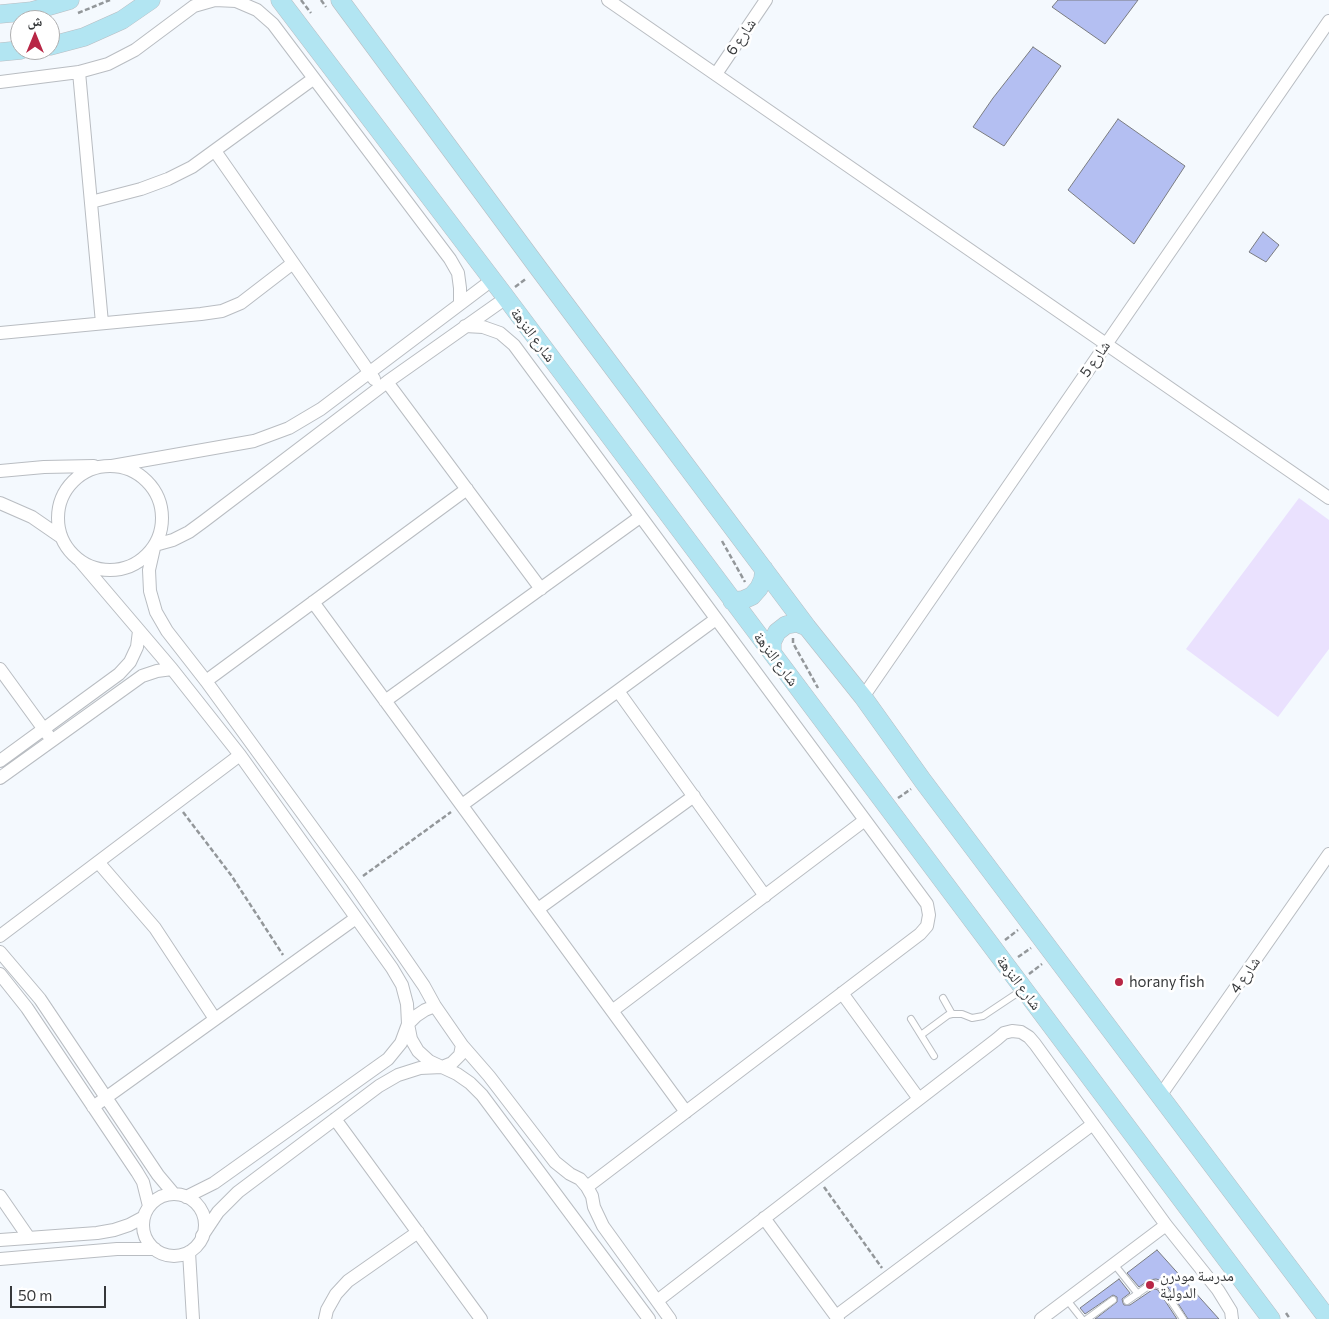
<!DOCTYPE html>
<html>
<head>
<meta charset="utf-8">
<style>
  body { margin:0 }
  #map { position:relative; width:1329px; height:1319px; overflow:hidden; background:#f4f9fe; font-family:Commissioner,"Noto Naskh Arabic",sans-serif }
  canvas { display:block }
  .north { position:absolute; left:10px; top:10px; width:50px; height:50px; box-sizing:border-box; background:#fff; border:1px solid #afafb0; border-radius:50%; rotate:0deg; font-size:14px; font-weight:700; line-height:20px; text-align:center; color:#36383a }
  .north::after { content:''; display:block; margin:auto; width:18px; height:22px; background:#b82746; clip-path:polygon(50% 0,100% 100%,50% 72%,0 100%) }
  .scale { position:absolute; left:10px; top:1286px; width:96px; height:22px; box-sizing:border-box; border:2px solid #36383a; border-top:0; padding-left:6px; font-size:15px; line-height:18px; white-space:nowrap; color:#36383a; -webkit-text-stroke:4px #fff; paint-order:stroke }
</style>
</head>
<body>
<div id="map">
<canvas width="1329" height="1319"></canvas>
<div class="north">ش</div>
<div class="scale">50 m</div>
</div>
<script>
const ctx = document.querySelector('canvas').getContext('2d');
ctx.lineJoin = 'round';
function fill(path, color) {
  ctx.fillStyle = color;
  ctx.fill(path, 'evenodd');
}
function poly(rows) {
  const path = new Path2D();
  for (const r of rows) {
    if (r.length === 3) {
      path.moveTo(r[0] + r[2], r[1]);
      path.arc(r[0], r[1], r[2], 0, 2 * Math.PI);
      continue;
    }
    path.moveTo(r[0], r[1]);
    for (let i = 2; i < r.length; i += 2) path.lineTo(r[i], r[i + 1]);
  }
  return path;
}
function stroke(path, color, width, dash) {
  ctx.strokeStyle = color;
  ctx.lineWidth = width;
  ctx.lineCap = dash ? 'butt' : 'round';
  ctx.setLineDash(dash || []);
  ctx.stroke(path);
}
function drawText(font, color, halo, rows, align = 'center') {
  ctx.font = font + ' Commissioner,"Noto Naskh Arabic",sans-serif';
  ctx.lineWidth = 5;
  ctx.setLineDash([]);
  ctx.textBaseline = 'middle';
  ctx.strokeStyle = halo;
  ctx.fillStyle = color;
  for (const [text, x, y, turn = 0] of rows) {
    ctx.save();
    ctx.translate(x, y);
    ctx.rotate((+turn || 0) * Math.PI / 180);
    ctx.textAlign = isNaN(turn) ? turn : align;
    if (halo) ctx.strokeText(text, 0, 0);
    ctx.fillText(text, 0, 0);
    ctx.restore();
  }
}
const green = poly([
  [1299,498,1329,520,1329,649,1278,717,1186,649]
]);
const building = poly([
  [1058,0,1138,0,1105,44,1052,7,1058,0],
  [1033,47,1061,66,1004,146,973,127,993,98,1033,47],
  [1118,119,1185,166,1134,244,1068,190,1118,119],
  [1263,232,1279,245,1266,262,1249,252,1263,232],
  [1157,1250,1219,1319,1188,1319,1165,1283,1163,1281,1156,1279,1149,1280,1139,1287,1127,1273,1157,1250],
  [1119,1279,1130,1293,1122,1299,1123,1303,1124,1305,1130,1305,1152,1290,1155,1289,1158,1290,1177,1319,1095,1319,1117,1302,1117,1297,1113,1295,1085,1314,1080,1308,1119,1279]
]);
const path = poly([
  [301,0,311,13],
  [321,0,326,7],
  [78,13,110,0],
  [515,287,527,278],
  [722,541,745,582],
  [793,638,793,643,818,688],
  [898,798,911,789],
  [183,812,231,875,283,955],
  [363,876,451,812],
  [1005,940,1018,930],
  [1018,957,1031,948],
  [1029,974,1042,964],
  [824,1187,882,1268],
  [1286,1313,1290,1319]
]);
const lane = poly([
  [943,998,952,1014],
  [911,1019,934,1056],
  [921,1035,948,1015,952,1014,962,1014,972,1018,983,1016,1022,990],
  [1114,1264,1138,1294],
  [1067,1300,1082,1319],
  [1127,1301,1150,1285,1155,1284,1161,1286,1183,1319],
  [1087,1319,1113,1300]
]);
const street = poly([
  [608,0,1329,498],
  [79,72,102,323],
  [716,74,766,0],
  [0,82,79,72,108,64,135,50,194,6,215,0,236,1,257,10,273,24,450,259,458,273,460,288,460,304],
  [215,151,374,379],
  [91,202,141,189,168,179,192,167,313,79],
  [465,326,483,327,500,333,514,345,927,904,929,915,927,926,920,934,587,1187],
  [0,333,201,314,222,311,241,303,293,263],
  [387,382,541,589],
  [110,518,52],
  [112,466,254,441,289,428,321,409,492,280],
  [0,471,44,467,94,466],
  [0,503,32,517,61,537],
  [155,545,173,540,189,532,204,521,387,382,506,298],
  [154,548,149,570,150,591,156,612,167,631,206,681,353,883,424,986,435,1006,462,1045,489,1076,555,1162,570,1174,580,1179,587,1187,592,1196,594,1207,603,1226,670,1319],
  [80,561,172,669,240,755,392,968,402,985,407,1004,408,1024,411,1039,418,1051,429,1061,457,1074,470,1083,482,1095,649,1319],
  [313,602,686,1112],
  [0,669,48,735],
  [206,681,467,489],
  [618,691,765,896],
  [863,697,1329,21],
  [385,701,640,517],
  [0,761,119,674,130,662,137,647,139,631],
  [0,778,142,676,157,671,172,669],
  [462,805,716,619],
  [98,862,155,928,215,1019],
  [538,909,694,796],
  [0,936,240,755],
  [0,952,40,999,158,1175,174,1194],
  [0,974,27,1008,137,1172,143,1182,149,1206],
  [842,993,919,1099],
  [612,1011,865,820],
  [1160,1096,1329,854],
  [93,1107,356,918],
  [335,1119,481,1319],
  [174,1225,31],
  [0,1196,29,1238],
  [186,1197,214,1183,388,1059,401,1043,408,1024,416,1016,425,1010,435,1006],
  [764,1218,838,1319],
  [202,1236,218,1212,238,1192,379,1086,398,1075,420,1068,442,1067,452,1063,460,1055,462,1045],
  [0,1240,97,1233,114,1230,129,1225,144,1217],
  [189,1252,193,1319],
  [0,1259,117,1249,155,1249],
  [657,1301,997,1039,1004,1033,1012,1031,1021,1032,1029,1037,1035,1044,1166,1225,1218,1290,1231,1311,1232,1319],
  [836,1316,1093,1124],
  [325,1319,327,1310,336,1294,348,1281,418,1232],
  [1041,1319,1166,1225]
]);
const secondary = poly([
  [280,0,504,295,1271,1319],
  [340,0,539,269,807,627,863,697,923,781,1328,1319],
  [0,14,32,11,70,0],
  [50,46,84,37,122,20,151,0],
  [0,52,21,50],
  [732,601,743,600,752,596,759,588,763,579,764,569],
  [772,653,772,642,777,632,786,625,797,623,807,627]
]);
const markers = [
  [1119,982,5,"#b82746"],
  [1150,1285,5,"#b82746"]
];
const streetNames = [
  ["شارع 6",741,37,-56],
  ["شارع النزهة",533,335,53],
  ["شارع 5",1095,359,-55],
  ["شارع النزهة",776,659,53],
  ["شارع 4",1245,975,-55],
  ["شارع النزهة",1019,983,53]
];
const poiNames = [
  ["horany fish",1129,982],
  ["مدرسة مودرن",1160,1276],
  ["الدولية",1160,1293]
];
fill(green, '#eae1fe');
fill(building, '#b4bff2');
stroke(building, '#7a7c81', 1);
stroke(lane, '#b9bdc2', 8);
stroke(street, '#b9bdc2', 14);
stroke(secondary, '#b9bdc2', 19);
stroke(path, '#93979a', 2.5, [5, 2.5]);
stroke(lane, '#fff', 6);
stroke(street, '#fff', 12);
stroke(secondary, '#b2e5f2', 18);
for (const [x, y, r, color] of markers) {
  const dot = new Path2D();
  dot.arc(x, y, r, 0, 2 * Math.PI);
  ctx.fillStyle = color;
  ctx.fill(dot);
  stroke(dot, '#fff', 2);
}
drawText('15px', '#36383a', '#fff', streetNames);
drawText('15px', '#36383a', '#fff', poiNames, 'left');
</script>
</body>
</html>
